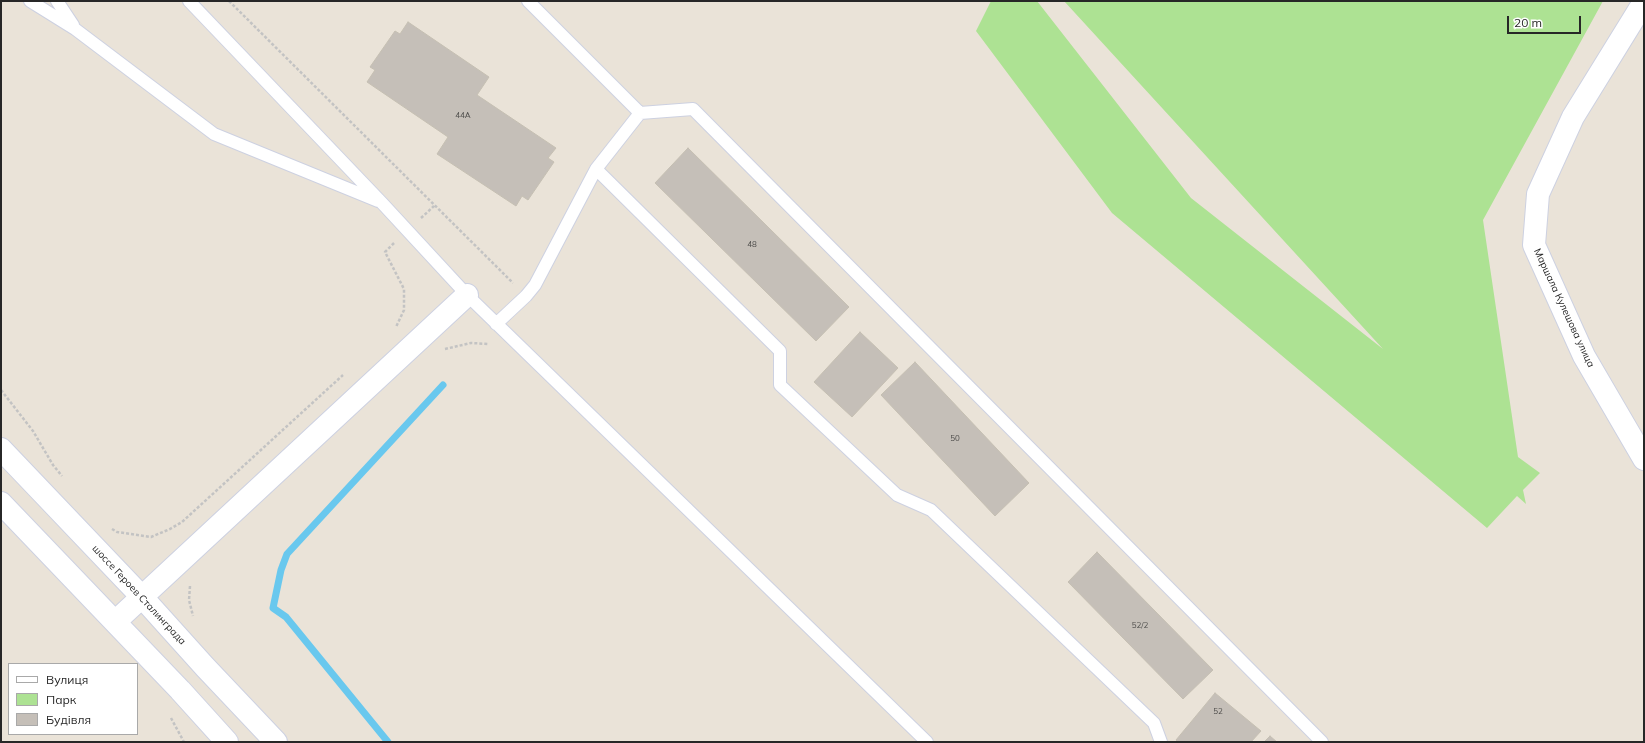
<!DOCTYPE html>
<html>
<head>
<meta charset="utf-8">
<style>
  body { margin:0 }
  #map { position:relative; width:1645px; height:743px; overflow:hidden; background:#eae3d8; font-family:Mulish,sans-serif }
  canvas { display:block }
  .frame { position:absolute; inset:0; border:2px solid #272727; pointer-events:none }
  .legend { position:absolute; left:8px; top:663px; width:130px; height:72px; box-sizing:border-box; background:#fff; border:1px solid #a9a9a9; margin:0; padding:5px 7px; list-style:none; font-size:12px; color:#272727 }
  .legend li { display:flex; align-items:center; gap:8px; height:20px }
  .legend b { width:20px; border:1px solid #a9a9a9 }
  .scale { position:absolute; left:1507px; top:16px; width:74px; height:18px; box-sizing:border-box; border:2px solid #272727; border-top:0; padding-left:5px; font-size:12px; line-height:14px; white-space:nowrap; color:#272727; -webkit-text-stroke:3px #fff; paint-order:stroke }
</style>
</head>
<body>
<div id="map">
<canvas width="1645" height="743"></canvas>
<div class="frame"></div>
<ul class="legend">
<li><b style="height:5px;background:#fff"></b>Вулиця</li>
<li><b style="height:11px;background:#ade293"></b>Парк</li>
<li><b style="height:11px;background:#c5bfb8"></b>Будівля</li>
</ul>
<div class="scale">20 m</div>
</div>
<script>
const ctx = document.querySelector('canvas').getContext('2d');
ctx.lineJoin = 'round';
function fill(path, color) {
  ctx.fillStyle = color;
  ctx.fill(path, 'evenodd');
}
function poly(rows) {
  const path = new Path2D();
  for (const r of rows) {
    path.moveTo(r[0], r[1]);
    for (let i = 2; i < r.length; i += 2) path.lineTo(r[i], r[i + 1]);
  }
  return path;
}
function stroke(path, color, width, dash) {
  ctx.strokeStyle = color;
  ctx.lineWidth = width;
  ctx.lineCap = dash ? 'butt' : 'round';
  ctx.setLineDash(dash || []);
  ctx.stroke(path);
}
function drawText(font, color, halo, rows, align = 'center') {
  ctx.font = font + ' Mulish,sans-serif';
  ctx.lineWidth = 3;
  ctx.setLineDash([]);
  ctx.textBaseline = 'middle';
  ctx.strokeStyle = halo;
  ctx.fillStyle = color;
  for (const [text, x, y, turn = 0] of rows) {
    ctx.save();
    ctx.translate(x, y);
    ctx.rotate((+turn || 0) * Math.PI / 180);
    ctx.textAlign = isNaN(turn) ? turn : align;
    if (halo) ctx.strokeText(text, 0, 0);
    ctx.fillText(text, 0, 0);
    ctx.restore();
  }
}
const green = poly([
  [991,1,1037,1,1191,198,1383,349,1064,1,1603,1,1483,220,1518,457,1540,473,1523,490,1526,504,1517,496,1487,528,1112,213,976,31]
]);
const stream = poly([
  [388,742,286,617,273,608,281,570,287,554,443,385]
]);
const building = poly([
  [408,22,489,77,477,95,556,148,548,158,554,162,528,200,522,196,516,206,437,154,448,137,367,82,375,70,370,67,395,31,400,34,408,22],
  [688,148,849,307,816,341,655,183,688,148],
  [860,332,898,368,852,417,814,382,860,332],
  [915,362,1029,483,995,516,881,395,915,362],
  [1097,552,1213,670,1183,699,1068,582,1097,552],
  [1215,693,1261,731,1251,742,1178,742,1176,740,1215,693],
  [1270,736,1277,742,1264,742,1270,736]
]);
const path = poly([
  [229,1,513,283],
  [421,218,434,206],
  [394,243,385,252,404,289,404,310,396,327],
  [445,349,471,343,489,344],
  [1,390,33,431,53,465,62,476],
  [112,529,117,532,151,537,170,529,182,522,343,375],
  [190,586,189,600,193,616],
  [171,718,184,742]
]);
const service = poly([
  [30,1,75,29,214,134,378,201],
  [57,1,73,25],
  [189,1,382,203,467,295,927,742],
  [640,113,693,109,1322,742],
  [596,169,780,351,780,385,897,495,931,510,1154,723,1161,742],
  [496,324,526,296,535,285,596,169,640,113,528,1]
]);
const minor = poly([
  [1644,2,1573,117,1538,194,1534,245,1584,356,1644,459],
  [116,621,467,295]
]);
const secondary = poly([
  [1,449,142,597,205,667,276,742],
  [1,503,180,690,227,742]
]);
const numberNames = [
  ["44А",463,116],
  ["48",752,245],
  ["50",955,439],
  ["52/2",1140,626],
  ["52",1218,712]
];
const streetNames = [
  ["Маршала Кулешова улица",1564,308,65],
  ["шоссе Героев Сталинграда",139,595,47]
];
fill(green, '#ade293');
stroke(stream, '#69c8ee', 7);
fill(building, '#c5bfb8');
stroke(building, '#c5bfb2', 1);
stroke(service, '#cdd1e1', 14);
stroke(minor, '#cdd1e1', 24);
stroke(secondary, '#cdd1e1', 24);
stroke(path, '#c3c3c3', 2.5, [3, 2]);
stroke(service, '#fff', 12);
stroke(minor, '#fff', 22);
stroke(secondary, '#fff', 22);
drawText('8px', '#4e4d4b', null, numberNames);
drawText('10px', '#272727', '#fff', streetNames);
</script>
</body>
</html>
